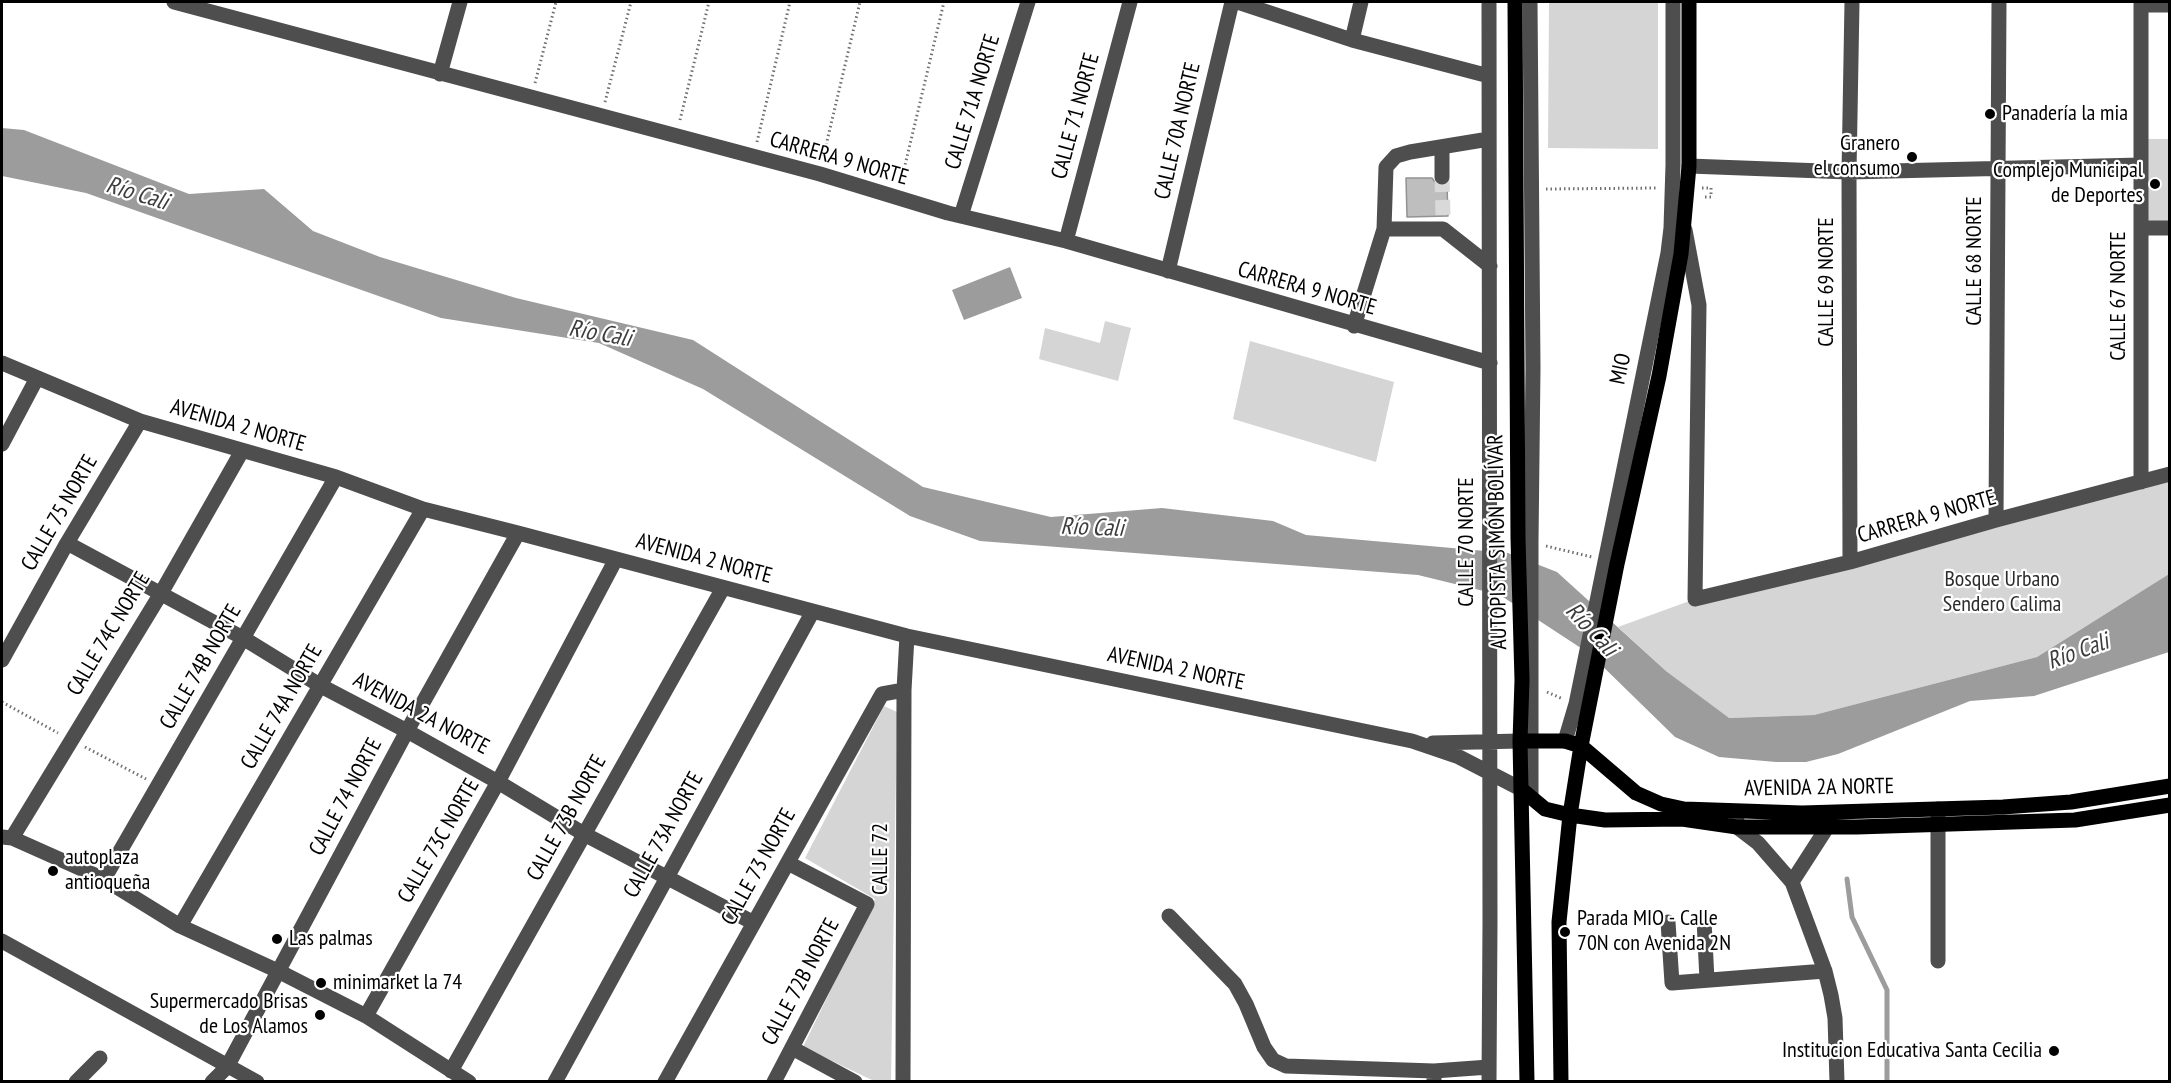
<!DOCTYPE html>
<html>
<head>
<meta charset="utf-8">
<style>
  body { margin:0 }
  #map { position:relative; width:2171px; height:1083px; overflow:hidden; background:#fff; font-family:"PT Sans Narrow",sans-serif }
  canvas { display:block }
  .frame { position:absolute; inset:0; border:3px solid #000; pointer-events:none }
</style>
</head>
<body>
<div id="map">
<canvas width="2171" height="1083"></canvas>
<div class="frame"></div>
</div>
<script>
const ctx = document.querySelector('canvas').getContext('2d');
ctx.lineJoin = 'round';
function fill(path, color) {
  ctx.fillStyle = color;
  ctx.fill(path, 'evenodd');
}
function poly(rows) {
  const path = new Path2D();
  for (const r of rows) {
    path.moveTo(r[0], r[1]);
    for (let i = 2; i < r.length; i += 2) path.lineTo(r[i], r[i + 1]);
  }
  return path;
}
function stroke(path, color, width, dash) {
  ctx.strokeStyle = color;
  ctx.lineWidth = width;
  ctx.lineCap = dash ? 'butt' : 'round';
  ctx.setLineDash(dash || []);
  ctx.stroke(path);
}
function drawText(font, color, halo, rows, align = 'center') {
  ctx.font = font + ' "PT Sans Narrow",sans-serif';
  ctx.lineWidth = 4.5;
  ctx.setLineDash([]);
  ctx.textBaseline = 'middle';
  ctx.strokeStyle = halo;
  ctx.fillStyle = color;
  for (const [text, x, y, turn = 0] of rows) {
    ctx.save();
    ctx.translate(x, y);
    ctx.rotate((+turn || 0) * Math.PI / 180);
    ctx.textAlign = isNaN(turn) ? turn : align;
    if (halo) ctx.strokeText(text, 0, 0);
    ctx.fillText(text, 0, 0);
    ctx.restore();
  }
}
const green = poly([
  [1549,2,1658,2,1658,149,1548,148],
  [2141,139,2169,139,2169,228,2141,228],
  [1105,321,1131,328,1118,381,1039,359,1045,328,1100,343],
  [1250,341,1394,382,1376,462,1233,419],
  [2169,474,2169,574,2037,657,1814,715,1728,718,1666,671,1618,627,1695,599],
  [884,706,897,712,891,1081,874,1081,803,1047,875,899,805,858]
]);
const water = poly([
  [2,128,24,130,189,194,264,189,313,231,380,257,516,298,693,340,923,487,1051,517,1162,508,1273,521,1306,535,1508,553,1557,572,1666,671,1729,718,1814,715,2037,657,2169,574,2169,652,2034,696,1970,701,1838,754,1806,762,1776,762,1719,757,1675,737,1590,654,1500,595,1418,575,980,541,910,516,703,389,599,343,441,318,86,193,2,176],
  [1010,267,1022,298,964,320,952,290]
]);
const stream = poly([
  [1847,879,1852,917,1887,990,1887,1082]
]);
const building = poly([
  [1406,178,1432,178,1438,186,1447,185,1448,216,1407,217,1406,178]
]);
const minorTunnel = poly([
  [1442,177,1443,216]
]);
const path = poly([
  [535,83,556,2],
  [605,102,631,2],
  [680,120,709,2],
  [757,142,790,2],
  [823,158,860,2],
  [901,182,944,2],
  [1702,188,1711,188,1711,197,1703,197],
  [1546,189,1657,188],
  [1546,546,1592,557],
  [1547,692,1563,699],
  [2,702,58,733],
  [85,747,146,779]
]);
const minor = poly([
  [174,2,820,174,948,213,1066,241,1490,363],
  [1237,2,1352,40,1489,76],
  [1530,2,1533,368,1531,542,1531,797],
  [2141,5,2170,5],
  [1352,40,1361,2],
  [440,74,460,2],
  [1442,147,1442,177],
  [1689,166,1849,172,2141,165],
  [961,216,1028,2],
  [2141,228,2170,228],
  [1384,229,1443,229,1490,266],
  [1685,230,1699,305,1695,599,1850,562,1996,520,2170,474],
  [1066,241,1130,2],
  [1168,271,1232,2],
  [1354,326,1384,229,1386,167,1396,156,1410,152,1489,139],
  [2,363,140,421,336,477,423,509,518,533,907,636,1412,741,1459,757,1521,789],
  [2,444,37,378],
  [2141,482,2141,2],
  [1996,520,1999,2],
  [67,543,243,638,321,686,407,731,498,782,584,834,754,923],
  [1850,562,1849,172,1852,2],
  [2,660,67,543,140,421],
  [1565,741,1576,704,1668,253,1671,228,1673,165,1673,2],
  [1433,743,1520,741],
  [1737,820,1737,827,1758,843,1792,882,1825,971,1831,995,1835,1018,1837,1082],
  [2,837,12,838,104,879,180,926,278,971,366,1016,469,1082],
  [12,838,160,595,242,451],
  [104,879,336,477],
  [1792,882,1828,826,1827,817],
  [1169,916,1235,984,1246,1004,1264,1047,1273,1060,1286,1066,1434,1071],
  [1704,920,1707,980],
  [1668,922,1672,983,1825,971],
  [180,926,423,509],
  [2,941,257,1082],
  [1938,961,1938,809],
  [366,1016,498,782,616,559],
  [792,1048,855,1082],
  [451,1071,723,588],
  [76,1082,100,1058],
  [212,1082,227,1067,407,731,518,533],
  [555,1082,813,611],
  [665,1082,882,694,904,690],
  [774,1082,867,904,788,863],
  [903,1082,904,690,907,636],
  [1434,1082,1434,1071,1489,1067],
  [1489,1082,1490,921,1489,2]
]);
const major = poly([
  [1515,2,1518,538,1522,680,1520,741,1527,1082],
  [1520,741,1565,741,1581,746,1636,793,1661,804,1684,809,1802,813,2003,807,2071,802,2170,786],
  [1521,789,1545,809,1570,815,1605,820,1682,819,1737,827,1857,827,2075,820,2170,805],
  [1561,1082,1559,922,1570,815,1581,746,1617,564,1659,376,1681,254,1689,166,1689,2]
]);
const markers = [
  [1990,114,6,"#000"],
  [1912,157,6,"#000"],
  [2155,184,6,"#000"],
  [53,871,6,"#000"],
  [1565,932,6,"#000"],
  [277,939,6,"#000"],
  [321,983,6,"#000"],
  [320,1015,6,"#000"],
  [2054,1051,6,"#000"]
];
const streetNames = [
  ["CALLE 71A NORTE",973,102,-73],
  ["CALLE 71 NORTE",1076,116,-75],
  ["CALLE 70A NORTE",1178,131,-77],
  ["CARRERA 9 NORTE",839,159,16],
  ["CALLE 68 NORTE",1975,261,-90],
  ["CALLE 69 NORTE",1827,282,-90],
  ["CARRERA 9 NORTE",1307,289,16],
  ["CALLE 67 NORTE",2119,296,-90],
  ["MIO",1621,369,-78],
  ["AVENIDA 2 NORTE",238,426,16],
  ["CALLE 75 NORTE",60,513,-60],
  ["CARRERA 9 NORTE",1927,517,-16],
  ["CALLE 70 NORTE",1467,542,-90],
  ["AUTOPISTA SIMÓN BOLÍVAR",1498,542,-91],
  ["AVENIDA 2 NORTE",704,559,15],
  ["CALLE 74C NORTE",109,634,-59],
  ["CALLE 74B NORTE",201,667,-60],
  ["AVENIDA 2 NORTE",1176,669,12],
  ["CALLE 74A NORTE",282,707,-60],
  ["AVENIDA 2A NORTE",421,714,28],
  ["AVENIDA 2A NORTE",1819,788,-1],
  ["CALLE 74 NORTE",346,797,-62],
  ["CALLE 73B NORTE",567,818,-61],
  ["CALLE 73A NORTE",664,835,-61],
  ["CALLE 73C NORTE",439,841,-60],
  ["CALLE 72",881,859,-90],
  ["CALLE 73 NORTE",759,867,-61],
  ["CALLE 72B NORTE",801,982,-62]
];
const poiNames = [
  ["Panadería la mia",2002,114],
  ["Granero",1900,144,"right"],
  ["el consumo",1900,169,"right"],
  ["Complejo Municipal",2143,171,"right"],
  ["de Deportes",2143,196,"right"],
  ["autoplaza",65,858],
  ["antioqueña",65,883],
  ["Parada MIO - Calle",1577,919],
  ["70N con Avenida 2N",1577,944],
  ["Las palmas",289,939],
  ["minimarket la 74",333,983],
  ["Supermercado Brisas",308,1002,"right"],
  ["de Los Alamos",308,1027,"right"],
  ["Institucion Educativa Santa Cecilia",2042,1051,"right"]
];
const parkNames = [
  ["Bosque Urbano",2002,580],
  ["Sendero Calima",2002,605]
];
const waterNames = [
  ["Río Cali",137,194,17],
  ["Río Cali",600,334,10],
  ["Río Cali",1092,528,2],
  ["Río Cali",1591,630,47],
  ["Río Cali",2078,652,-20]
];
fill(green, '#d5d5d5');
fill(water, '#9c9c9c');
stroke(stream, '#9c9c9c', 5);
fill(building, '#bebebe');
stroke(building, '#929292', 1.5);
stroke(minorTunnel, '#d9d9d9', 15, [15, 8]);
stroke(path, '#707070', 3, [1.5, 3]);
stroke(minor, '#4e4e4e', 15);
stroke(major, '#000', 15);
for (const [x, y, r, color] of markers) {
  const dot = new Path2D();
  dot.arc(x, y, r, 0, 2 * Math.PI);
  ctx.fillStyle = color;
  ctx.fill(dot);
  stroke(dot, '#fff', 2);
}
drawText('22px', '#000', '#fff', streetNames);
drawText('22px', '#000', '#fff', poiNames, 'left');
drawText('22px', '#2c2c2c', '#fff', parkNames);
drawText('italic 24px', '#3d3d3d', '#fff', waterNames);
</script>
</body>
</html>
